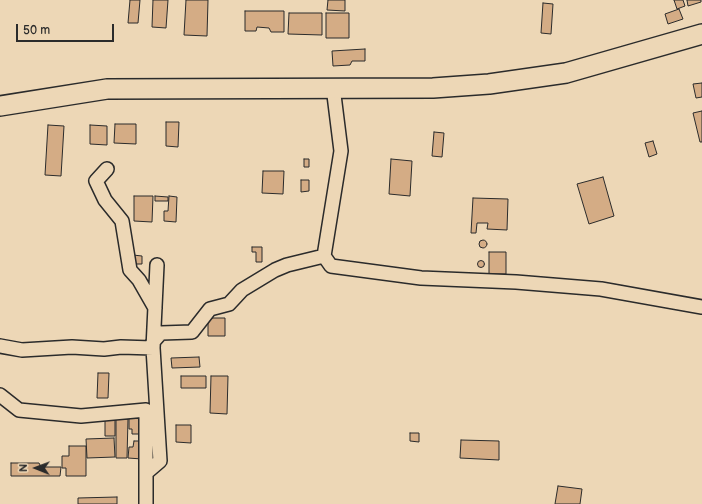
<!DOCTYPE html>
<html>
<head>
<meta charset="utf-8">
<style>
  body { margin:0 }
  #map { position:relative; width:702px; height:504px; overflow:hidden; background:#edd7b6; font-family:"Balsamiq Sans",sans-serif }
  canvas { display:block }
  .north { position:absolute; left:16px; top:448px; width:40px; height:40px; -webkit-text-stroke:3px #edd7b6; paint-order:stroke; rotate:271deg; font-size:11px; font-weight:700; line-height:16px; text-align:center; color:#2b2b2b }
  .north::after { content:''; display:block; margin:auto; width:14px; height:18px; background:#2b2b2b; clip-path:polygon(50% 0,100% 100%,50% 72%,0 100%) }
  .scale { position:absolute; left:16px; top:24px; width:98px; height:18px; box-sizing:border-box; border:2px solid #2b2b2b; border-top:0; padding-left:5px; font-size:12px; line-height:14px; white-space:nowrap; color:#2b2b2b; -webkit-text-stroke:3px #edd7b6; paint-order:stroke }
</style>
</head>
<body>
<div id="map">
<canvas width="702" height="504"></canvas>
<div class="north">N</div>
<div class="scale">50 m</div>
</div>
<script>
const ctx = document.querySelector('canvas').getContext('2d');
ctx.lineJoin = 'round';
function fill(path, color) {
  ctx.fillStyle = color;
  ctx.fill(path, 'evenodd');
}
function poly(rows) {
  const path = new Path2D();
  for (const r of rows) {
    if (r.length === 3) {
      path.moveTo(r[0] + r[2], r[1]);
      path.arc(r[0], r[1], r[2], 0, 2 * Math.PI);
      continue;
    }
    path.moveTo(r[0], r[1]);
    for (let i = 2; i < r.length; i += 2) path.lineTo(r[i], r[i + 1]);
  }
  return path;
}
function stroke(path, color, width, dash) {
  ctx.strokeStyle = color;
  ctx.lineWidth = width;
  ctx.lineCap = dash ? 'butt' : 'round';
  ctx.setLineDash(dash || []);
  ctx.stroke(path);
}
const building = poly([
  [130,0,140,0,138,23,128,23,130,0],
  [153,0,168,0,166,28,152,27,153,0],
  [186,0,208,0,207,36,184,35,186,0],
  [328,0,345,0,345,11,327,10,328,0],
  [674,0,683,0,685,6,677,9,674,0],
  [687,0,701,0,701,2,688,6,687,0],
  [543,3,553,4,551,34,541,33,543,3],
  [679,9,683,19,668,24,665,14,679,9],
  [245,11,284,11,284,32,271,32,269,28,257,27,256,31,245,31,245,11],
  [289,13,322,13,322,35,288,34,289,13],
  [326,13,349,13,349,38,326,38,326,13],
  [365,49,365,61,352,61,350,65,333,66,332,51,365,49],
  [702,83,702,97,696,98,693,84,702,83],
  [702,111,702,142,700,142,693,113,702,111],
  [166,122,179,122,178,147,166,146,166,122],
  [115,124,136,124,136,144,114,143,115,124],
  [48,125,64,126,61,176,45,175,48,125],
  [90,125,107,126,107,145,90,144,90,125],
  [434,132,444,133,442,157,432,156,434,132],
  [653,141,657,154,649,157,645,143,653,141],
  [304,159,309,159,309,167,304,167,304,159],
  [391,159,412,161,410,196,389,194,391,159],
  [263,171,284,171,283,194,262,193,263,171],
  [603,177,614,216,589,224,577,184,603,177],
  [301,180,309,180,309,191,301,192,301,180],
  [134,196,153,196,152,222,134,221,134,196],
  [155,196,168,197,168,201,155,201,155,196],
  [169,196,177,197,176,222,164,221,164,211,168,211,169,196],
  [473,198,508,199,507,230,487,229,488,223,477,223,476,233,471,233,473,198],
  [483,244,4],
  [252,247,262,247,262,262,256,262,256,252,252,252,252,247],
  [489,252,506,252,506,274,489,274,489,252],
  [133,255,142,256,142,264,133,264,133,255],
  [481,264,3.5],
  [208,318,225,318,225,336,208,336,208,318],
  [199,357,200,367,172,368,171,358,199,357],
  [98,373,109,373,108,398,97,398,98,373],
  [181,376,206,376,206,388,181,388,181,376],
  [211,376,228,376,227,414,210,413,211,376],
  [105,418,115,418,115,436,105,436,105,418],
  [129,418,143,418,143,434,132,434,132,429,129,429,129,418],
  [116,419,128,419,127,458,116,458,116,419],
  [176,425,191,425,191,443,176,442,176,425],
  [410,433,419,433,419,442,410,441,410,433],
  [114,438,115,457,87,458,86,439,114,438],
  [461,440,499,441,499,460,460,458,461,440],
  [134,441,142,441,142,459,128,458,129,447,133,447,134,441],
  [69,446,86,446,86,476,66,476,66,468,62,468,62,456,69,456,69,446],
  [11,463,39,463,41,467,61,467,60,476,11,476,11,463],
  [558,486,582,489,580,504,555,504,558,486],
  [117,497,117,504,78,504,78,498,117,497]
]);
const street = poly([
  [333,87,341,151,324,256,331,266,421,278,516,282,601,289,702,307],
  [107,169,96,181,105,200,122,221,130,270,139,280,155,308],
  [153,342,161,333,192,332,210,309,229,304,242,290,275,270,287,265,324,256],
  [0,346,22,350,72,347,104,349,121,347,153,348],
  [0,395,19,410,81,416,146,410,146,473],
  [146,504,146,473,160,461,153,348,157,265]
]);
const secondary = poly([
  [0,106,107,89,433,88,489,84,566,73,702,34]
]);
fill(building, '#d4ac85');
stroke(building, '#2b2b2b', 1);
stroke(street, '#2b2b2b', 16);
stroke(secondary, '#2b2b2b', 22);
stroke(street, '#edd7b6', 13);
stroke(secondary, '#edd7b6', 19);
</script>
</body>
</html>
